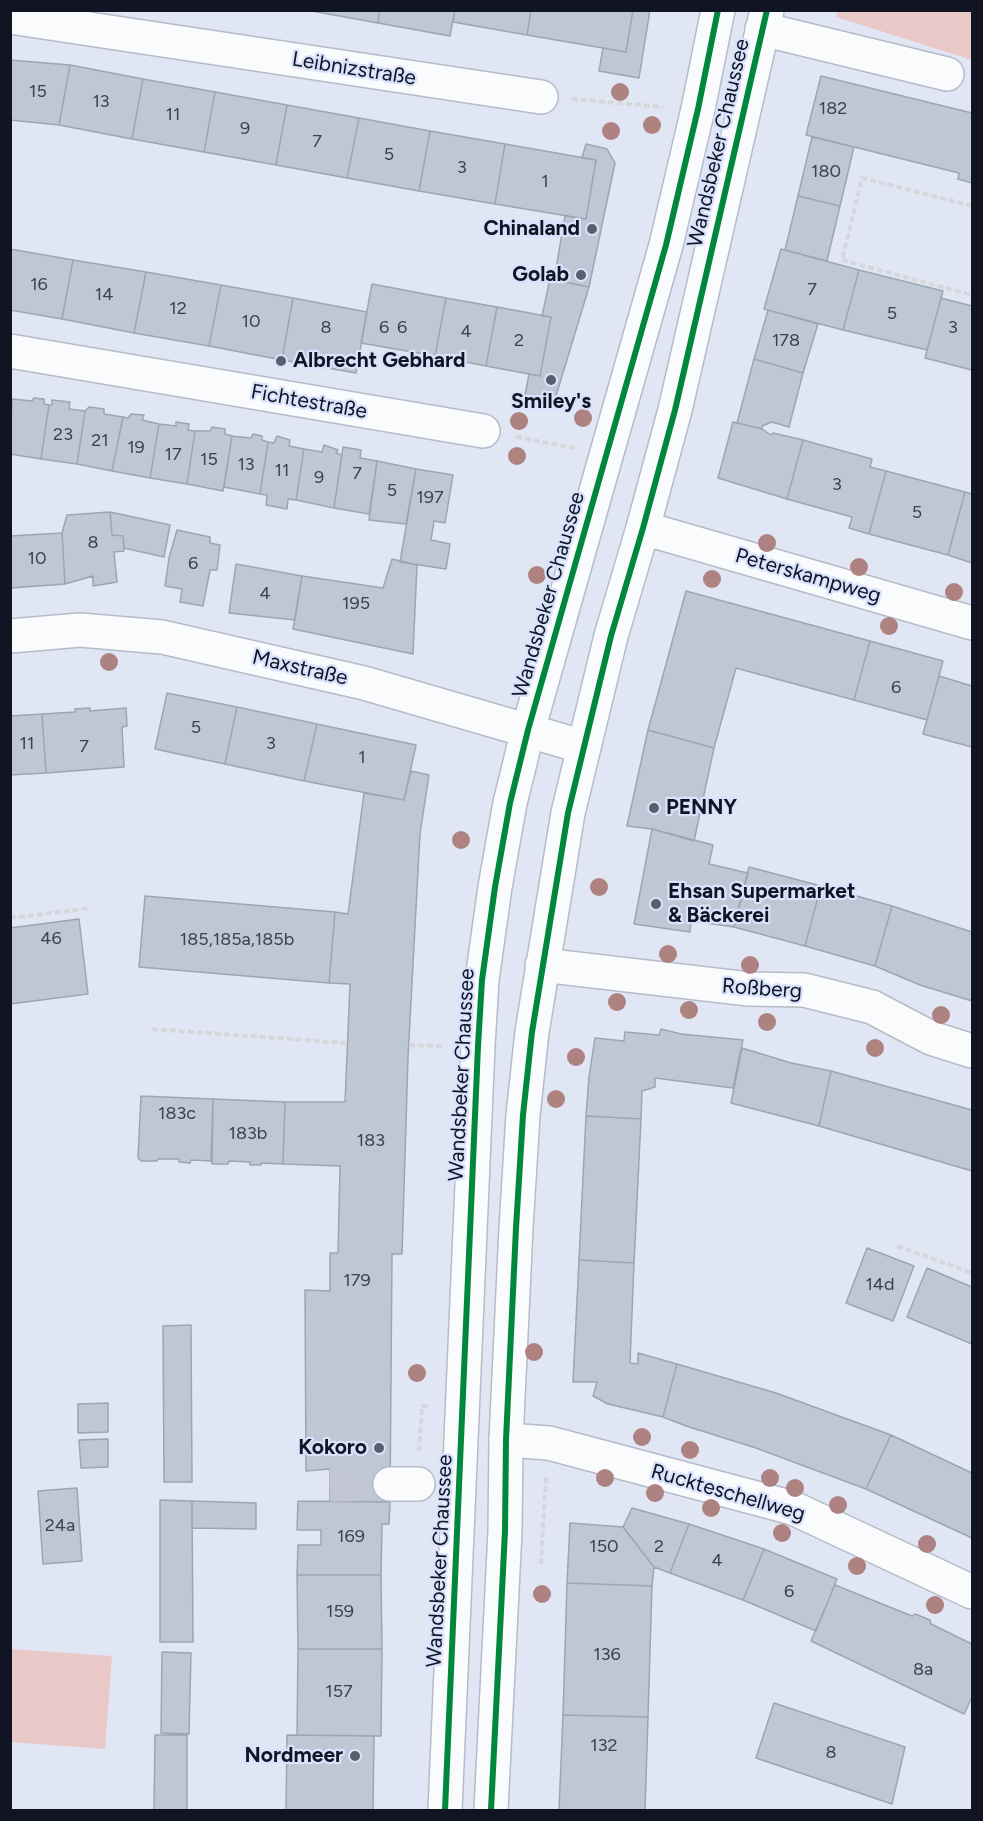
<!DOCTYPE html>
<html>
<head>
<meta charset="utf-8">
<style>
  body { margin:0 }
  #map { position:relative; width:983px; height:1821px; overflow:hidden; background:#e1e6f4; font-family:Figtree,sans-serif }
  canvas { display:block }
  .frame { position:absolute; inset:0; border:12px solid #101423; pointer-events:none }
</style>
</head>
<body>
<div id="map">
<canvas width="983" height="1821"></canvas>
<div class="frame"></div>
</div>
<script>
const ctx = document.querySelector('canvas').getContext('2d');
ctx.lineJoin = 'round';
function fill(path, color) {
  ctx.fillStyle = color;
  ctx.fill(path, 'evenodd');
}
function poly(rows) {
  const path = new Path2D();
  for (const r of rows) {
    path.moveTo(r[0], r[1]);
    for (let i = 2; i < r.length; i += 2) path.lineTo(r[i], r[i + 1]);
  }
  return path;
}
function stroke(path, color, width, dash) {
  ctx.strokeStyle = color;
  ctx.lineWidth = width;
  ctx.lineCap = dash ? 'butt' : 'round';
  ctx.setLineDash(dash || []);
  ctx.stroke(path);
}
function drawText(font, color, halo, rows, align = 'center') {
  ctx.font = font + ' Figtree,sans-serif';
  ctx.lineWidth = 4.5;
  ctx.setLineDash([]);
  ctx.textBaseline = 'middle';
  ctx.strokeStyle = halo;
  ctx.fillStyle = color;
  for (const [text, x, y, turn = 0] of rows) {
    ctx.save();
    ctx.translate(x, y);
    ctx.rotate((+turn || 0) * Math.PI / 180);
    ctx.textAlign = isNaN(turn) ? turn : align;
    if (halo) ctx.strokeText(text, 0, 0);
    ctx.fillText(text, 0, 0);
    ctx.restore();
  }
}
const green = poly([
  [838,10,972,11,972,60,836,17],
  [10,1649,112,1656,105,1749,11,1742]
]);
const building = poly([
  [306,10,380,10,378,23,306,10],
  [380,10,455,10,450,36,378,23,380,10],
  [455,10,531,10,527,35,453,22,455,10],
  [531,10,633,10,626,52,527,35,531,10],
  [633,10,650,10,639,78,599,71,603,48,626,52,633,10],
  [10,60,70,65,59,125,10,120,10,60],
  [70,65,143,79,132,139,59,125,70,65],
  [821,76,972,113,972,183,958,179,959,173,806,135,821,76],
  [143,79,215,92,204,152,132,139,143,79],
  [215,92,287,105,276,165,204,152,215,92],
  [287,105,359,118,347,178,276,165,287,105],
  [359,118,430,131,419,191,347,178,359,118],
  [430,131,505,144,495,204,419,191,430,131],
  [812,137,854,147,840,206,798,196,812,137],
  [505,144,596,160,586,219,495,204,505,144],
  [586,144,607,149,615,163,589,287,554,280,565,216,586,219,596,160,582,158,586,144],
  [798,196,840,206,827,261,785,250,798,196],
  [10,249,73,260,62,319,10,310,10,249],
  [781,249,859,270,843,330,764,309,781,249],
  [73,260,146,272,134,333,62,319,73,260],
  [859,270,943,291,927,350,843,330,859,270],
  [146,272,221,285,209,346,134,333,146,272],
  [550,279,589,287,556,396,543,408,523,406,529,374,540,376,551,317,542,316,550,279],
  [372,284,446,298,435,356,361,343,372,284],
  [221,285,293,298,282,360,209,346,221,285],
  [293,298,367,312,356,373,282,360,293,298],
  [446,298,497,307,486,366,435,356,446,298],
  [941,298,972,306,972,370,925,358,941,298],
  [497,307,551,317,540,376,486,366,497,307],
  [768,310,818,324,803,373,754,359,768,310],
  [754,359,803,373,789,427,772,422,762,426,762,429,737,423,754,359],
  [34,398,44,399,44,404,49,405,41,459,10,454,12,399,32,401,34,398],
  [52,400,70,402,69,409,85,411,77,464,41,459,49,405,52,405,52,400],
  [89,407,104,409,104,414,123,417,112,471,77,464,85,411,89,407],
  [131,414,144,415,142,420,159,424,150,478,112,471,123,417,128,418,131,414],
  [176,422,189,424,188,430,195,431,187,484,150,478,159,424,176,426,176,422],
  [733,422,762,429,771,435,773,433,803,440,787,499,718,478,733,422],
  [212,427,225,429,225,434,232,436,223,491,187,484,195,431,210,431,212,427],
  [253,434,262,436,262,440,268,442,260,494,224,487,232,436,251,438,253,434],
  [277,436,290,440,289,446,304,449,296,500,288,499,287,509,266,505,267,495,260,494,268,442,274,443,277,436],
  [803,440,872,459,870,467,886,471,869,534,849,528,852,517,787,499,803,440],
  [324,445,338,450,336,453,342,455,334,508,296,500,304,449,322,452,324,445],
  [343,447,361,450,360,458,377,461,369,514,334,508,343,447],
  [377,461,416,469,406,524,369,520,377,461],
  [416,469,453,475,445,523,434,521,431,540,450,544,446,569,400,562,416,469],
  [886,471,965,492,948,555,869,534,886,471],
  [965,492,972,494,972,563,948,555,965,492],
  [110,512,170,525,164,557,124,548,123,536,112,535,110,512],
  [110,512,112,535,123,536,124,551,114,552,117,582,93,586,93,576,65,584,62,533,67,515,110,512],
  [177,530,210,537,210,543,220,545,217,570,210,570,203,606,180,602,182,589,165,586,169,558,177,530],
  [62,533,65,584,11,588,10,536,62,533],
  [392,559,417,565,413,654,293,629,302,576,383,588,392,559],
  [236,564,302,576,295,620,229,613,236,564],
  [686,591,870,641,854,700,736,668,714,748,648,730,686,591],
  [870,641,943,661,927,720,854,700,870,641],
  [939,676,972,686,972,747,923,734,939,676],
  [167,693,237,707,225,764,155,749,167,693],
  [237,707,317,724,304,781,225,764,237,707],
  [90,708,90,711,126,708,127,726,122,727,124,767,46,773,42,714,75,712,75,709,90,708],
  [42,714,46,773,10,775,10,716,42,714],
  [317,724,416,745,404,800,304,781,317,724],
  [648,730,714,748,694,841,652,829,627,826,648,730],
  [411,771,429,775,420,834,408,1057,402,1254,392,1254,390,1502,330,1501,330,1469,306,1471,305,1290,330,1291,330,1253,338,1253,340,1166,283,1164,285,1102,345,1102,350,984,329,983,335,912,348,914,364,793,404,800,411,771],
  [652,829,713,845,709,864,748,873,734,927,691,921,690,932,634,924,652,829],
  [749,867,821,886,805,946,734,927,749,867],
  [821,886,892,906,875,966,805,946,821,886],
  [145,896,335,912,329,983,139,967,145,896],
  [892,906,972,932,972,1001,920,985,875,966,892,906],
  [79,919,88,994,10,1004,10,928,79,919],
  [661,1029,681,1034,743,1040,733,1088,655,1078,655,1087,642,1091,641,1119,586,1116,589,1077,595,1038,624,1041,625,1032,659,1035,661,1029],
  [742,1048,791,1063,831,1071,819,1126,731,1103,742,1048],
  [831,1071,972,1110,972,1171,819,1126,831,1071],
  [141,1096,213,1099,211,1161,191,1160,190,1163,179,1162,179,1159,158,1159,157,1161,141,1161,138,1158,141,1096],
  [213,1099,285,1102,283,1164,261,1163,261,1165,250,1165,250,1162,229,1161,228,1164,212,1164,213,1099],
  [586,1116,641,1119,634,1263,579,1260,586,1116],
  [867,1248,914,1266,893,1321,846,1303,867,1248],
  [579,1260,634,1263,630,1363,638,1364,638,1353,677,1364,663,1417,608,1404,593,1396,597,1382,573,1382,579,1260],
  [927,1268,972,1287,972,1344,907,1317,927,1268],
  [191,1325,192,1482,164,1482,163,1326,191,1325],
  [677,1364,776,1393,891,1435,866,1489,756,1448,686,1426,663,1417,677,1364],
  [108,1403,108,1432,78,1433,78,1404,108,1403],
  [891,1435,972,1473,972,1538,866,1489,891,1435],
  [108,1439,108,1467,81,1468,79,1440,108,1439],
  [77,1488,82,1561,43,1564,38,1491,77,1488],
  [160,1500,192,1501,193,1642,160,1642,160,1500],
  [192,1501,256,1503,256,1529,192,1528,192,1501],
  [298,1501,390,1502,389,1524,382,1524,381,1575,297,1575,298,1545,321,1545,321,1530,297,1530,298,1501],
  [632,1508,689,1524,670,1573,654,1567,623,1527,632,1508],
  [570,1523,623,1527,654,1567,652,1586,567,1583,570,1523],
  [689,1524,764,1549,743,1600,670,1573,689,1524],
  [764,1549,837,1579,816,1631,743,1600,764,1549],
  [297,1575,381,1575,382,1649,298,1649,297,1575],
  [567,1583,652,1586,648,1717,563,1715,567,1583],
  [835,1585,912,1616,915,1614,930,1620,931,1624,972,1644,972,1697,964,1714,811,1641,835,1585],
  [298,1649,382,1649,381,1736,297,1735,298,1649],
  [162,1652,191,1653,189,1734,161,1733,162,1652],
  [774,1703,905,1747,892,1804,756,1758,774,1703],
  [563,1715,648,1717,645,1810,559,1810,563,1715],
  [155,1735,187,1735,187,1810,154,1810,155,1735],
  [287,1735,374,1736,373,1810,286,1810,287,1735]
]);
const minorTunnel = poly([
  [330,1485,390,1484]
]);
const path = poly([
  [572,99,663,107],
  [972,206,862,178,842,260,972,295],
  [516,437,574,448],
  [10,918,91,908],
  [152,1029,347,1043],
  [409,1045,444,1046],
  [897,1246,972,1273],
  [419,1451,422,1406,429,1406],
  [541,1564,546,1477]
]);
const minor = poly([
  [10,17,541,97],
  [762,29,947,74],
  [10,351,483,431],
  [643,528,972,623],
  [10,636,80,630,162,637,364,683,584,747],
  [542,965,749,989,804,990,872,1007,931,1038,972,1051],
  [506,1440,549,1443,793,1508,972,1592],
  [390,1484,418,1484]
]);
const major = poly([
  [445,1810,478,1046,482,980,495,887,510,803,528,730,666,245,698,109,718,10],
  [491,1810,505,1531,506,1440,516,1228,523,1115,532,1032,568,813,611,636,643,528,675,410,767,10]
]);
const cycleway = poly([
  [445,1810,478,1046,482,980,495,887,510,803,528,730,666,245,698,109,718,10],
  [491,1810,505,1531,506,1440,516,1228,523,1115,532,1032,568,813,611,636,643,528,675,410,767,10]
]);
const trees = [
  [620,92],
  [652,125],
  [611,131],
  [583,418],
  [519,421],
  [517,456],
  [767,543],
  [859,567],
  [537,575],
  [712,579],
  [954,592],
  [889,626],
  [109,662],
  [461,840],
  [599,887],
  [668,954],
  [750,965],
  [617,1002],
  [689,1010],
  [941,1015],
  [767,1022],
  [875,1048],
  [576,1057],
  [556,1099],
  [534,1352],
  [417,1373],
  [642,1437],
  [690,1450],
  [605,1478],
  [770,1478],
  [795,1488],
  [655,1493],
  [838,1505],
  [711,1508],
  [782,1533],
  [927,1544],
  [857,1566],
  [542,1594],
  [935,1605]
];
const markers = [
  [592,229,6,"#595e6c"],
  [581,275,6,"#595e6c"],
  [281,361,6,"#595e6c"],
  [551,380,6,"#595e6c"],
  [654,808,6,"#595e6c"],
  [656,904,6,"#595e6c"],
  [379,1448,6,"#595e6c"],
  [355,1756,6,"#595e6c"]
];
const numberNames = [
  ["15",38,92],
  ["13",101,102],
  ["182",833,109],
  ["11",173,115],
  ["9",245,129],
  ["7",317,142],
  ["5",389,155],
  ["3",462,168],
  ["180",826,172],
  ["1",545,182],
  ["16",39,285],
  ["7",812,290],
  ["14",104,295],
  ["12",178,309],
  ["5",892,314],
  ["10",251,322],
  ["8",326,328],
  ["6",384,328],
  ["6",402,328],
  ["3",953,328],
  ["4",466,332],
  ["2",519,341],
  ["178",786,341],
  ["23",63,435],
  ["21",100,441],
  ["19",136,448],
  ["17",173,455],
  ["15",209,460],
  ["13",246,465],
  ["11",282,471],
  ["7",357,474],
  ["9",319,478],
  ["3",837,485],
  ["5",392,491],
  ["197",430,498],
  ["5",917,513],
  ["8",93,543],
  ["10",37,559],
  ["6",193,564],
  ["4",265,594],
  ["195",356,604],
  ["6",896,688],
  ["5",196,728],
  ["11",27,744],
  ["3",271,744],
  ["7",84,747],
  ["1",362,758],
  ["46",51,939],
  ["185,185a,185b",237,940],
  ["183c",177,1114],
  ["183b",248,1134],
  ["183",371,1141],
  ["179",357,1281],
  ["14d",880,1285],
  ["24a",60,1526],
  ["169",351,1537],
  ["150",604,1547],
  ["2",659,1547],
  ["4",717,1561],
  ["6",789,1592],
  ["159",340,1612],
  ["136",607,1655],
  ["8a",923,1670],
  ["157",339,1692],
  ["132",604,1746],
  ["8",831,1753]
];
const streetNames = [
  ["Leibnizstraße",354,69,9],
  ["Wandsbeker Chaussee",719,143,-77],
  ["Fichtestraße",309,402,10],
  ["Peterskampweg",808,576,16],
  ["Wandsbeker Chaussee",549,595,-74],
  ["Maxstraße",300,668,13],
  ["Roßberg",762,989,4],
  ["Wandsbeker Chaussee",462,1075,-87],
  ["Ruckteschellweg",728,1493,16],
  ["Wandsbeker Chaussee",440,1561,-87]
];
const poiNames = [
  ["Chinaland",580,229],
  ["Golab",569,275],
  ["Albrecht Gebhard",293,361,"left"],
  ["Smiley's",551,402,"center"],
  ["PENNY",666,808,"left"],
  ["Ehsan Supermarket",668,892,"left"],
  ["& Bäckerei",668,916,"left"],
  ["Kokoro",367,1448],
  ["Nordmeer",343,1756]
];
fill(green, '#eac8c7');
fill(building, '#bec7d4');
stroke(building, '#9da5b1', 1.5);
stroke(minorTunnel, '#c2c6d5', 33, [33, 16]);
stroke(minor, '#b6bbc9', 36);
stroke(major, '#b6bbc9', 36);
stroke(path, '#d5d7db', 4, [6, 3]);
stroke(minor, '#fafbfd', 33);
stroke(major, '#fafbfd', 33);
stroke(cycleway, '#00873e', 6);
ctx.fillStyle = '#ae8281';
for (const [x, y] of trees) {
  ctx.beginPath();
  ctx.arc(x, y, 9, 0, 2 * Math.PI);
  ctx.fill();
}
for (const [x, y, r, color] of markers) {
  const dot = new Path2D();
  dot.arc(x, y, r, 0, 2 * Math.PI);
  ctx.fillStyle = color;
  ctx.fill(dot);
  stroke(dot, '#d9e2fc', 2);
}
drawText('18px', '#3c414f', null, numberNames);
drawText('21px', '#101423', '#d9e2fc', streetNames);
drawText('bold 21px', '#101423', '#d9e2fc', poiNames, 'right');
</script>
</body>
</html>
